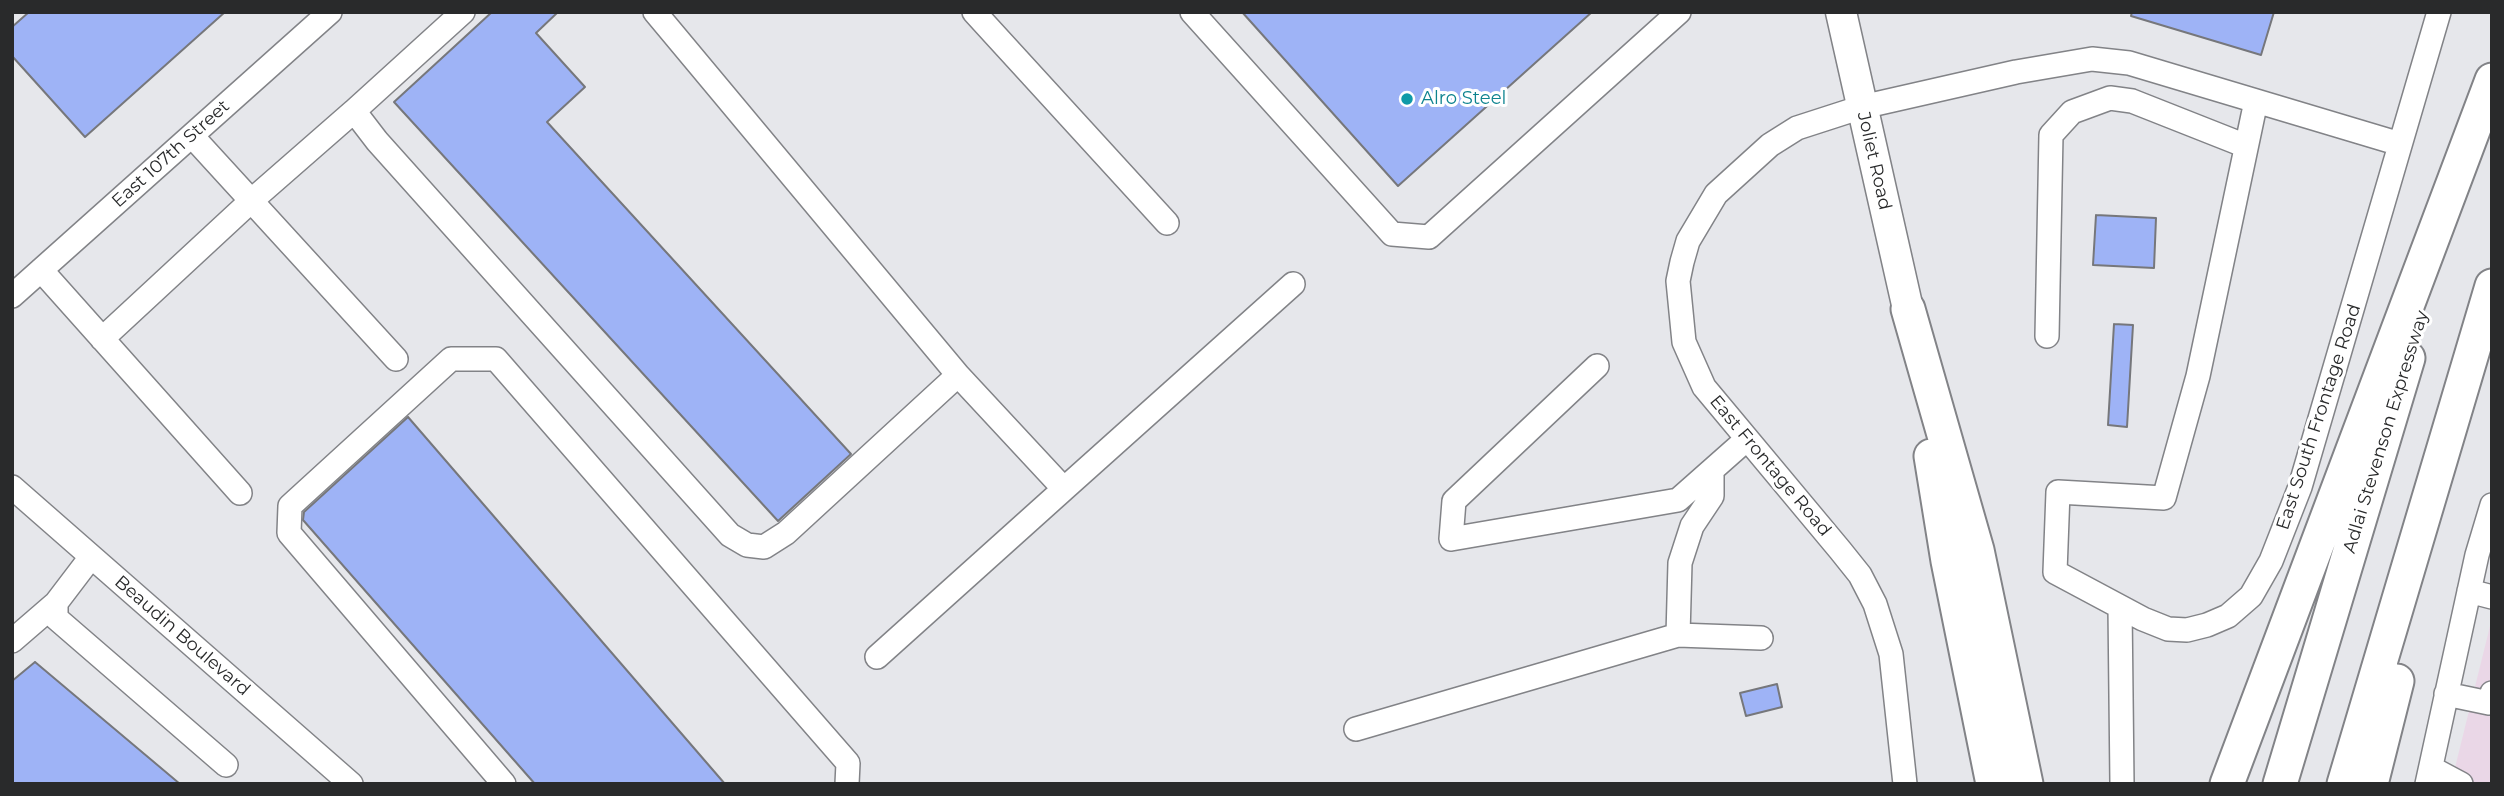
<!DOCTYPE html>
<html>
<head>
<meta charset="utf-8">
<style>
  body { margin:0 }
  #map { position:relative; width:2504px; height:796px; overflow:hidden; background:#e6e7eb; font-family:Montserrat,sans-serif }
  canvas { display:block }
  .frame { position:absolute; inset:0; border:14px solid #292a2b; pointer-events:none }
</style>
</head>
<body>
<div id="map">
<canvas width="2504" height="796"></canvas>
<div class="frame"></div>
</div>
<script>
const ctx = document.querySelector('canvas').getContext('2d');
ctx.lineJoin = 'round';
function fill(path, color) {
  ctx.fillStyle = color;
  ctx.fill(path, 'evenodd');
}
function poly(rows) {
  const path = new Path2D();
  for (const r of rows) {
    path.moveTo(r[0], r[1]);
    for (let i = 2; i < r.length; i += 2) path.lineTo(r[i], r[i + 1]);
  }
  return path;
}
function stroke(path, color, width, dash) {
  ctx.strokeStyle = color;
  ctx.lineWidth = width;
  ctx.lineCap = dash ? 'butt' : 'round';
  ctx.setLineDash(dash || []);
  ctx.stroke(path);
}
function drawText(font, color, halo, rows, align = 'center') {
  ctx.font = font + ' Montserrat,sans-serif';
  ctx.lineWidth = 6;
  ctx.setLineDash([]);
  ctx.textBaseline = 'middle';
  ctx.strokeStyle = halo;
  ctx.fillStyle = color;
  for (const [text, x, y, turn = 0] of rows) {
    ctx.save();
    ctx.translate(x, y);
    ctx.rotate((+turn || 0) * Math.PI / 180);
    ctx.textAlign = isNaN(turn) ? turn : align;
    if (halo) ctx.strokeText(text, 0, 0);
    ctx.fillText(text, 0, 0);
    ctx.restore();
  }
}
const commercial = poly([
  [2492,618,2492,784,2451,784,2466,723]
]);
const building = poly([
  [29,12,225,12,85,137,12,56,12,27,29,12],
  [492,12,558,12,536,33,585,87,547,122,851,454,778,521,394,102,492,12],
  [1242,12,1592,12,1398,186,1242,12],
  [2132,12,2274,12,2261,55,2131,16,2132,12],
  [2096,215,2156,218,2154,268,2093,265,2096,215],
  [2114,324,2133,325,2127,427,2108,425,2114,324],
  [408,417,725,784,535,784,303,520,304,512,408,417],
  [35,662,180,784,12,784,12,681,35,662],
  [1777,684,1782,707,1746,716,1740,693,1777,684]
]);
const minor = poly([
  [463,12,354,111,377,141,730,535,747,545,764,547,786,533,958,375,655,12],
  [974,12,1167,223],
  [1192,12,1392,234,1429,237,1679,12],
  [2256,101,2198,376,2164,498,2058,492,2055,572,2143,619,2168,629,2187,630,2207,625,2228,616,2251,596,2271,561,2300,487,2439,12],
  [192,136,396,359],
  [41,270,240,493],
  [12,296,330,12],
  [2047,336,2051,135,2072,112,2110,98,2132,101,2246,146],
  [102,339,251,201,354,111],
  [1597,366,1454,501,1451,539,1678,500,1747,439],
  [958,375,1064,489,1293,284],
  [12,487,351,784],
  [2469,591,2492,597],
  [56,603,56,618,226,765],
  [2120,607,2122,784],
  [1678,635,1680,563,1692,526,1712,496,1712,471],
  [12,641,56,603,91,557],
  [877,657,1064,489],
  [2446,694,2489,703,2492,693],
  [1356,729,1678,635,1761,638],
  [2431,768,2461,784],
  [504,784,289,533,290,506,451,359,496,359,848,763,847,784],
  [1905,784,1891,654,1875,604,1860,575,1840,550,1704,387,1684,342,1678,281,1682,262,1688,241,1716,194,1770,145,1797,128,1862,107,2016,72,2092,59,2129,63,2400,144],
  [2427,784,2477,555,2492,505]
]);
const major = poly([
  [1841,12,1908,309]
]);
const highway = poly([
  [1908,309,1977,550,2026,784],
  [1931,456,1948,561,1993,784],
  [2227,784,2492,80],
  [2280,784,2408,358],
  [2344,784,2492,286],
  [2371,784,2397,681]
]);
const markers = [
  [1407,99,7,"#0f9aa8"]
];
const cultureNames = [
  ["Alro Steel",1421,99]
];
const streetNames = [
  ["East 107th Street",171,154,-42],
  ["Joliet Road",1874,161,77],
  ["East South Frontage Road",2319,417,-72],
  ["Adlai Stevenson Expressway",2386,432,-73],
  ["East Frontage Road",1770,466,50],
  ["Beaudin Boulevard",182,636,41]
];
fill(commercial, '#ead7e7');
fill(building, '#9eb3f6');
stroke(building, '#76777b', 2);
stroke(minor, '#828387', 26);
stroke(major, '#828387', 33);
stroke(highway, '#828387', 37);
stroke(minor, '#fff', 23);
stroke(major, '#fff', 30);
stroke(highway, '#fff', 33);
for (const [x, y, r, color] of markers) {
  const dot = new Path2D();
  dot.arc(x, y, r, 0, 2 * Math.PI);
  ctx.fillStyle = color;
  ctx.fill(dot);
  stroke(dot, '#fff', 2.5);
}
drawText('18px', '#0d838f', '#fff', cultureNames, 'left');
drawText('18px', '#292a2b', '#fff', streetNames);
</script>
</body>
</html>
